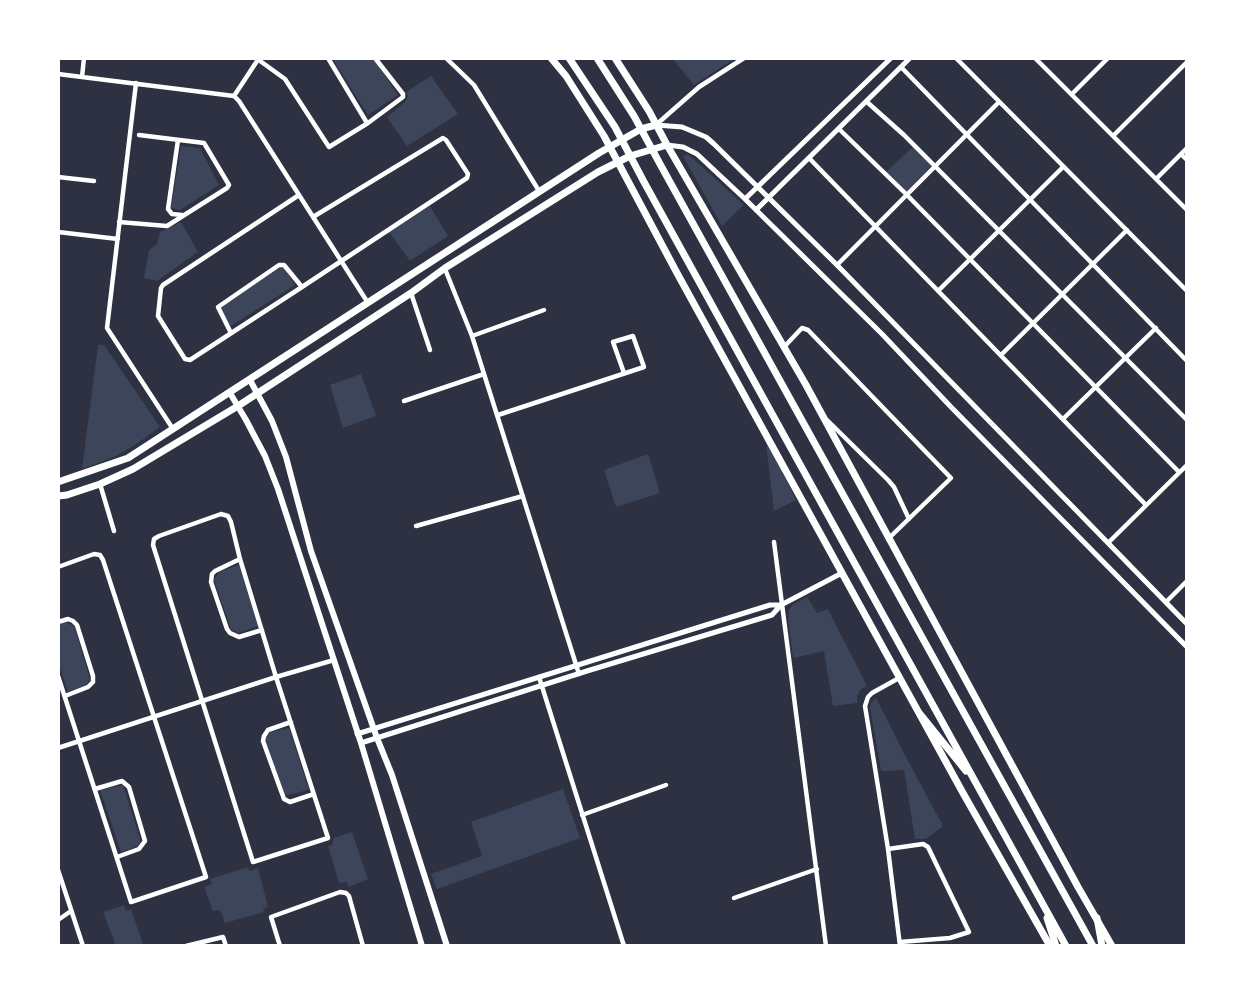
<!DOCTYPE html>
<html>
<head>
<meta charset="utf-8">
<style>
  body { margin:0 }
  #map { position:relative; width:1245px; height:1004px; overflow:hidden; background:#2d3142; font-family:Figtree,sans-serif }
  canvas { display:block }
  .frame { position:absolute; inset:0; border:60px solid #fff; pointer-events:none }
</style>
</head>
<body>
<div id="map">
<canvas width="1245" height="1004"></canvas>
<div class="frame"></div>
</div>
<script>
const ctx = document.querySelector('canvas').getContext('2d');
ctx.lineJoin = 'round';
function fill(path, color) {
  ctx.fillStyle = color;
  ctx.fill(path, 'evenodd');
}
function poly(rows) {
  const path = new Path2D();
  for (const r of rows) {
    path.moveTo(r[0], r[1]);
    for (let i = 2; i < r.length; i += 2) path.lineTo(r[i], r[i + 1]);
  }
  return path;
}
function stroke(path, color, width, dash) {
  ctx.strokeStyle = color;
  ctx.lineWidth = width;
  ctx.lineCap = dash ? 'butt' : 'round';
  ctx.setLineDash(dash || []);
  ctx.stroke(path);
}
const green = poly([
  [332,58,373,58,398,95,368,115],
  [672,58,733,58,734,59,694,85],
  [431,76,458,114,407,146,387,117,405,102,408,96,406,92],
  [181,146,200,148,219,185,180,210,171,208],
  [914,146,932,165,905,193,886,172],
  [688,154,744,205,722,226,683,156],
  [430,206,448,236,410,261,389,232],
  [181,222,198,252,157,281,144,278,149,250,157,244,160,232],
  [282,265,295,285,231,326,218,306],
  [98,345,104,345,160,427,135,445,114,457,82,469],
  [361,374,376,416,343,428,330,385],
  [765,435,796,500,774,511],
  [648,454,660,493,616,507,604,470],
  [239,565,258,626,238,633,231,629,214,580,220,571],
  [807,597,817,613,828,609,867,686,860,690,857,696,857,703,833,706,824,651,793,658,788,620,789,610,793,604],
  [65,622,74,626,90,679,85,686,68,692,58,661,58,625],
  [876,698,907,759,943,826,926,839,915,839,904,770,881,771,870,707,871,703],
  [289,728,309,790,287,795,283,793,265,741,266,736,271,732],
  [123,785,141,842,138,846,121,852,100,790],
  [563,789,580,838,437,889,431,874,482,856,471,822],
  [352,832,368,879,349,887,346,882,339,883,328,846,332,845,334,838],
  [248,867,250,871,258,868,268,907,263,908,264,912,225,923,220,910,213,911,204,887,212,884,210,879],
  [124,905,126,911,131,909,143,944,137,946,116,946,103,912]
]);
const minor = poly([
  [256,58,285,79,329,147,368,123,403,97,403,94,375,58],
  [328,58,367,123],
  [446,58,474,85,539,191],
  [956,58,1187,291],
  [1035,58,1187,210],
  [901,67,1187,361],
  [58,74,234,96,239,101,368,303],
  [82,77,84,58],
  [136,83,107,328,173,429],
  [1072,94,1108,58],
  [234,96,259,58],
  [867,102,904,135,1187,420],
  [657,124,699,87,744,58],
  [839,129,905,193,1179,472],
  [1113,136,1187,62],
  [178,140,168,209,172,214,182,215],
  [1181,154,1187,160],
  [809,158,1146,505],
  [58,177,94,181],
  [1156,179,1187,148],
  [299,195,163,285,161,288,158,316,185,359,190,360,302,287,467,178,468,174,446,140,443,138,313,217],
  [119,222,167,226,227,188,229,185,204,143,139,135],
  [58,232,118,239],
  [837,265,999,102],
  [445,269,472,336,579,674],
  [938,291,1063,167],
  [411,293,430,350],
  [231,333,218,307,279,265,284,265,302,287],
  [472,336,544,310],
  [784,347,802,328,808,330,951,478,888,539],
  [1001,355,1127,230],
  [404,401,484,374],
  [498,415,644,367,633,336,613,342,624,373],
  [1063,419,1156,328],
  [828,421,888,480,894,487,909,519],
  [100,484,114,531],
  [221,514,228,516,231,522,240,559,276,677,328,838,253,862,153,545,154,539,159,536,221,514],
  [416,526,523,496],
  [774,542,826,946],
  [1108,543,1187,465],
  [240,559,215,571,212,574,211,582,227,629,230,633,239,637,262,630],
  [58,567,94,554,100,555,103,560,206,877,131,902,58,676],
  [1166,602,1187,581],
  [58,622,68,619,73,621,77,625,93,676,93,682,88,687,65,696],
  [539,677,624,946],
  [899,678,872,693,868,697,865,706,888,849,900,946],
  [291,722,268,730,264,736,263,741,284,799,290,802,314,794],
  [58,748,276,677,334,660],
  [95,789,122,781,129,787,145,841,139,849,117,857],
  [582,815,666,785],
  [888,849,923,844,928,847,969,932,950,938,900,942],
  [58,870,83,946],
  [734,898,817,869],
  [58,920,71,911],
  [186,946,223,937,226,946],
  [280,946,271,917,340,892,346,893,349,896,363,946]
]);
const tertiary = poly([
  [656,125,682,127,706,137,714,144,837,265,1187,624],
  [667,145,683,147,697,154,745,199,882,334,951,407,1187,647],
  [745,199,891,58],
  [756,210,910,58],
  [357,734,770,605,781,605],
  [361,743,587,671,772,615,781,605,842,573]
]);
const secondary = poly([
  [250,380,272,421,286,457,311,551,377,738,392,775,447,946],
  [230,393,246,420,265,456,278,489,361,743,422,946]
]);
const primary = poly([
  [551,58,566,76,604,136,677,273,963,793,1050,946],
  [615,58,649,111,667,145,806,385,1078,887,1112,946],
  [58,482,128,458,599,153,641,129,656,125],
  [58,496,67,495,100,484,133,469,238,406,411,293,445,268,598,172,630,156,667,145]
]);
const trunk = poly([
  [569,58,615,127,644,182,1066,946],
  [597,58,634,116,660,164,1093,946],
  [920,714,966,771],
  [1047,918,1056,946],
  [1097,918,1102,946]
]);
fill(green, '#3c4559');
stroke(minor, '#fff', 4.5);
stroke(tertiary, '#fff', 5);
stroke(secondary, '#fff', 6);
stroke(primary, '#fff', 7);
stroke(trunk, '#fff', 7);
</script>
</body>
</html>
